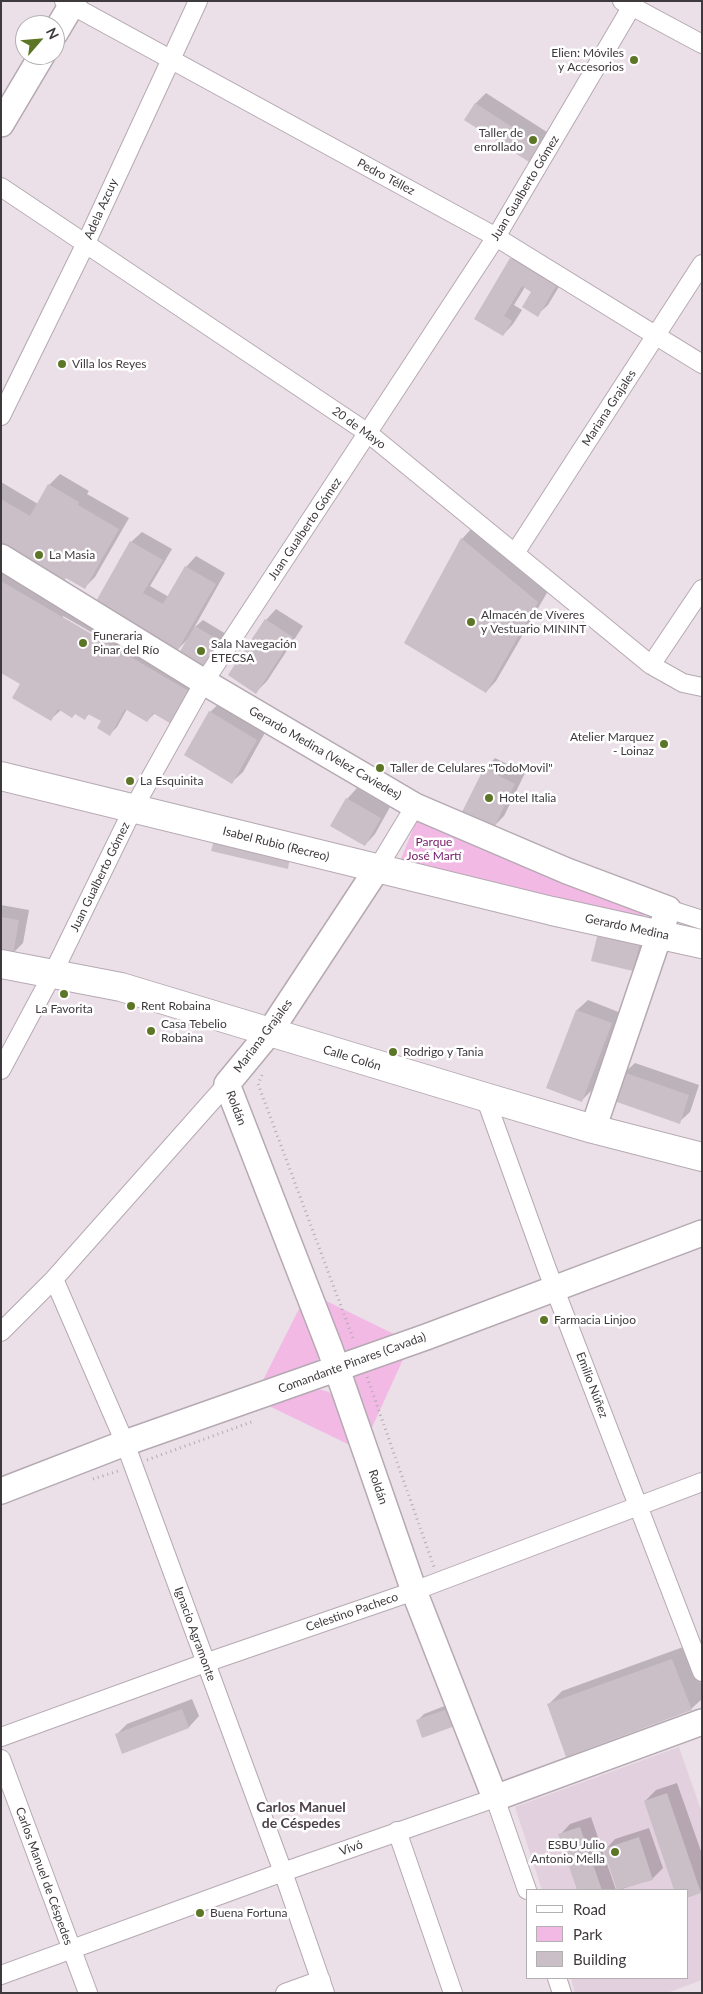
<!DOCTYPE html>
<html>
<head>
<meta charset="utf-8">
<style>
  body { margin:0 }
  #map { position:relative; width:703px; height:1994px; overflow:hidden; background:#ebdfe8; font-family:Lato,sans-serif }
  canvas { display:block }
  .frame { position:absolute; inset:0; border:2px solid #3e393d; pointer-events:none }
  .legend { position:absolute; left:526px; top:1889px; width:162px; height:90px; box-sizing:border-box; background:#fff; border:1px solid #b2b0b1; margin:0; padding:6px 9px; list-style:none; font-size:15px; color:#3e393d }
  .legend li { display:flex; align-items:center; gap:10px; height:25px }
  .legend b { width:25px; border:1px solid #b2b0b1 }
  .north { position:absolute; left:15px; top:15px; width:50px; height:50px; box-sizing:border-box; background:#fff; border:1px solid #b2b0b1; border-radius:50%; rotate:63deg; font-size:14px; font-weight:700; line-height:20px; text-align:center; color:#3e393d }
  .north::after { content:''; display:block; margin:auto; width:18px; height:22px; background:#5d7526; clip-path:polygon(50% 0,100% 100%,50% 72%,0 100%) }
</style>
</head>
<body>
<div id="map">
<canvas width="703" height="1994"></canvas>
<div class="frame"></div>
<ul class="legend">
<li><b style="height:6px;background:#fff"></b>Road</li>
<li><b style="height:14px;background:#f1b9e4"></b>Park</li>
<li><b style="height:14px;background:#cabec7"></b>Building</li>
</ul>
<div class="north">N</div>
</div>
<script>
const ctx = document.querySelector('canvas').getContext('2d');
ctx.lineJoin = 'round';
function fill(path, color) {
  ctx.fillStyle = color;
  ctx.fill(path, 'evenodd');
}
function poly(rows) {
  const path = new Path2D();
  for (const r of rows) {
    path.moveTo(r[0], r[1]);
    for (let i = 2; i < r.length; i += 2) path.lineTo(r[i], r[i + 1]);
  }
  return path;
}
function stroke(path, color, width, dash) {
  ctx.strokeStyle = color;
  ctx.lineWidth = width;
  ctx.lineCap = dash ? 'butt' : 'round';
  ctx.setLineDash(dash || []);
  ctx.stroke(path);
}
function drawText(font, color, halo, rows, align = 'center') {
  ctx.font = font + ' Lato,sans-serif';
  ctx.lineWidth = 5;
  ctx.setLineDash([]);
  ctx.textBaseline = 'middle';
  ctx.strokeStyle = halo;
  ctx.fillStyle = color;
  for (const [text, x, y, turn = 0] of rows) {
    ctx.save();
    ctx.translate(x, y);
    ctx.rotate((+turn || 0) * Math.PI / 180);
    ctx.textAlign = isNaN(turn) ? turn : align;
    if (halo) ctx.strokeText(text, 0, 0);
    ctx.fillText(text, 0, 0);
    ctx.restore();
  }
}
const built = poly([
  [679,1747,702,1813,702,1980,667,1993,575,1993,571,1978,687,1978,687,1890,542,1890,515,1807]
]);
const green = poly([
  [421,821,642,908,644,917,640,922,404,865,401,859,416,822],
  [316,1296,400,1337,352,1355,340,1353],
  [301,1305,317,1348,319,1358,315,1366,258,1390],
  [405,1355,369,1434,351,1383,356,1373],
  [318,1389,329,1392,338,1404,354,1447,269,1406]
]);
const shadow = poly([
  [486,93,550,134,540,150,529,161,466,120,476,103],
  [522,248,566,275,548,305,537,315,533,292,525,287,514,305,522,310,513,324,503,335,475,318,511,259],
  [60,474,89,491,87,494,129,518,95,577,85,587,1,544,1,482,38,504,49,485],
  [472,528,548,591,496,681,486,692,406,642,462,539],
  [142,532,172,549,150,586,169,597,186,567,196,556,225,573,194,628,203,620,231,637,216,662,187,640,176,651,127,623,131,542],
  [1,565,198,685,180,716,155,713,147,721,127,709,117,727,110,734,103,721,90,713,85,718,76,713,61,710,51,719,22,684,1,672],
  [63,616,105,640,103,642,63,619],
  [276,609,303,626,267,681,256,692,266,620],
  [221,702,267,729,243,772,232,782,210,712],
  [495,758,525,773,504,816,494,826,485,769],
  [357,788,390,807,375,834,365,845,347,799],
  [1,905,29,910,23,943,12,954,1,951],
  [609,923,649,932,643,959,633,970],
  [588,1000,621,1013,592,1090,582,1100,577,1010],
  [635,1063,699,1085,690,1112,679,1122,624,1073],
  [686,1646,702,1686,702,1699,691,1709,548,1705,562,1691],
  [192,1699,199,1716,189,1727,116,1735,127,1724],
  [452,1703,462,1718,417,1721,424,1714],
  [677,1783,702,1854,702,1890,687,1896,687,1890,676,1890,645,1801,656,1790],
  [591,1817,616,1890,579,1890,560,1835,570,1824],
  [649,1828,663,1868,652,1879,619,1890,605,1850,615,1839]
]);
const building = poly([
  [475,103,540,145,529,162,464,120],
  [510,258,556,286,538,317,522,307,531,292,522,286,504,316,512,321,503,336,474,319],
  [48,484,79,502,78,505,119,529,85,589,66,578,63,582,1,546,1,499,30,516],
  [461,538,538,602,486,693,404,643],
  [130,541,163,560,143,593,163,604,185,566,216,584,176,653,95,603],
  [1,581,192,693,173,725,153,713,147,722,125,709,110,736,97,728,101,721,88,714,85,720,75,714,72,718,58,709,51,721,12,698,20,684,1,673],
  [265,619,293,637,256,694,228,675],
  [195,626,225,644,209,671,179,653],
  [209,711,257,740,232,784,184,755],
  [484,768,515,784,494,828,462,812],
  [346,798,381,818,365,846,330,826],
  [216,834,290,856,288,869,211,851],
  [1,917,19,920,13,955,1,953],
  [598,933,640,943,633,971,591,961],
  [576,1010,612,1023,582,1102,546,1088],
  [623,1072,689,1095,680,1124,614,1101],
  [672,1659,692,1710,566,1757,547,1704],
  [182,1709,189,1728,122,1754,115,1734],
  [445,1710,447,1715,451,1714,455,1726,422,1738,416,1720],
  [667,1793,701,1893,687,1898,687,1890,674,1890,644,1801],
  [580,1827,602,1890,577,1890,558,1834],
  [639,1837,653,1880,617,1890,603,1849]
]);
const path = poly([
  [262,1075,258,1084,354,1341],
  [367,1377,434,1567],
  [147,1460,254,1421],
  [93,1479,118,1471]
]);
const street = poly([
  [64,1,496,237,702,364],
  [622,1,702,44],
  [1,187,368,433,651,665,683,683,702,687],
  [1,416,86,243,198,1],
  [515,553,702,264],
  [651,665,702,589],
  [377,869,415,806],
  [668,909,702,920],
  [1,1070,53,973,133,809,204,682,496,237,635,1],
  [485,1097,547,1269,702,1672],
  [54,1279,125,1443,283,1872,325,1993],
  [1,1332,54,1279,227,1084],
  [1,1737,205,1663,414,1591,702,1482],
  [1,1759,88,1993],
  [397,1831,453,1993],
  [1,1975,283,1872,495,1798,527,1890],
  [557,1978,562,1993],
  [285,1993,321,1980]
]);
const secondary = poly([
  [55,33,74,1],
  [1,124,42,55],
  [1,557,204,682,415,806,567,871,668,909,593,1129],
  [377,869,269,1033,227,1084,330,1349,414,1591,495,1798,702,1722],
  [1,1491,125,1443,426,1337,702,1233]
]);
const primary = poly([
  [1,776,552,911,702,944],
  [1,964,121,987,485,1097,593,1129,702,1157]
]);
const markers = [
  [634,60,5,"#5d7526"],
  [533,140,5,"#5d7526"],
  [62,364,5,"#5d7526"],
  [39,555,5,"#5d7526"],
  [471,622,5,"#5d7526"],
  [83,643,5,"#5d7526"],
  [201,651,5,"#5d7526"],
  [664,744,5,"#5d7526"],
  [380,768,5,"#5d7526"],
  [130,781,5,"#5d7526"],
  [489,798,5,"#5d7526"],
  [64,994,5,"#5d7526"],
  [131,1006,5,"#5d7526"],
  [151,1031,5,"#5d7526"],
  [393,1052,5,"#5d7526"],
  [544,1320,5,"#5d7526"],
  [615,1852,5,"#5d7526"],
  [200,1913,5,"#5d7526"]
];
const poiNames = [
  ["Elien: Móviles",624,53,"right"],
  ["y Accesorios",624,67,"right"],
  ["Taller de",523,133,"right"],
  ["enrollado",523,147,"right"],
  ["Villa los Reyes",72,364],
  ["La Masia",49,555],
  ["Almacén de Víveres",481,615],
  ["y Vestuario MININT",481,629],
  ["Funeraria",93,636],
  ["Pinar del Río",93,650],
  ["Sala Navegación",211,644],
  ["ETECSA",211,658],
  ["Atelier Marquez",654,737,"right"],
  ["- Loinaz",654,751,"right"],
  ["Taller de Celulares \"TodoMovil\"",390,768],
  ["La Esquinita",140,781],
  ["Hotel Italia",499,798],
  ["Rent Robaina",141,1006],
  ["La Favorita",64,1009,"center"],
  ["Casa Tebelio",161,1024],
  ["Robaina",161,1038],
  ["Rodrigo y Tania",403,1052],
  ["Farmacia Linjoo",554,1320],
  ["ESBU Julio",605,1845,"right"],
  ["Antonio Mella",605,1859,"right"],
  ["Buena Fortuna",210,1913]
];
const streetNames = [
  ["Pedro Téllez",386,177,28],
  ["Juan Gualberto Gómez",525,188,-59],
  ["Adela Azcuy",101,209,-66],
  ["Mariana Grajales",609,408,-57],
  ["20 de Mayo",359,428,36],
  ["Juan Gualberto Gómez",305,529,-56],
  ["Gerardo Medina (Velez Caviedes)",325,753,30],
  ["Isabel Rubio (Recreo)",276,844,14],
  ["Juan Gualberto Gómez",100,877,-64],
  ["Gerardo Medina",627,927,12],
  ["Mariana Grajales",263,1036,-53],
  ["Calle Colón",352,1058,17],
  ["Roldán",236,1108,69],
  ["Comandante Pinares (Cavada)",352,1363,-20],
  ["Emilio Núñez",592,1385,69],
  ["Roldán",378,1487,71],
  ["Celestino Pacheco",352,1612,-19],
  ["Ignacio Agramonte",195,1634,70],
  ["Vivó",351,1848,-20],
  ["Carlos Manuel de Céspedes",44,1876,70]
];
const parkNames = [
  ["Parque",434,842],
  ["José Martí",434,856]
];
const neighbourhoodNames = [
  ["Carlos Manuel",301,1807],
  ["de Céspedes",301,1823]
];
fill(built, '#e3d0de');
fill(green, '#f1b9e4');
fill(shadow, '#0003');
fill(building, '#cabec7');
stroke(street, '#b5a9b2', 20);
stroke(secondary, '#b5a9b2', 28);
stroke(primary, '#b5a9b2', 30);
stroke(path, '#b4aab2', 3, [1, 4]);
stroke(street, '#fff', 18);
stroke(secondary, '#fff', 25);
stroke(primary, '#fff', 28);
for (const [x, y, r, color] of markers) {
  const dot = new Path2D();
  dot.arc(x, y, r, 0, 2 * Math.PI);
  ctx.fillStyle = color;
  ctx.fill(dot);
  stroke(dot, '#fff', 2);
}
drawText('12px', '#3e393d', '#fff', poiNames, 'left');
drawText('12px', '#3e393d', '#fff', streetNames);
drawText('12px', '#751b68', '#fff', parkNames);
drawText('bold 14px', '#4c4249', '#fff', neighbourhoodNames);
</script>
</body>
</html>
